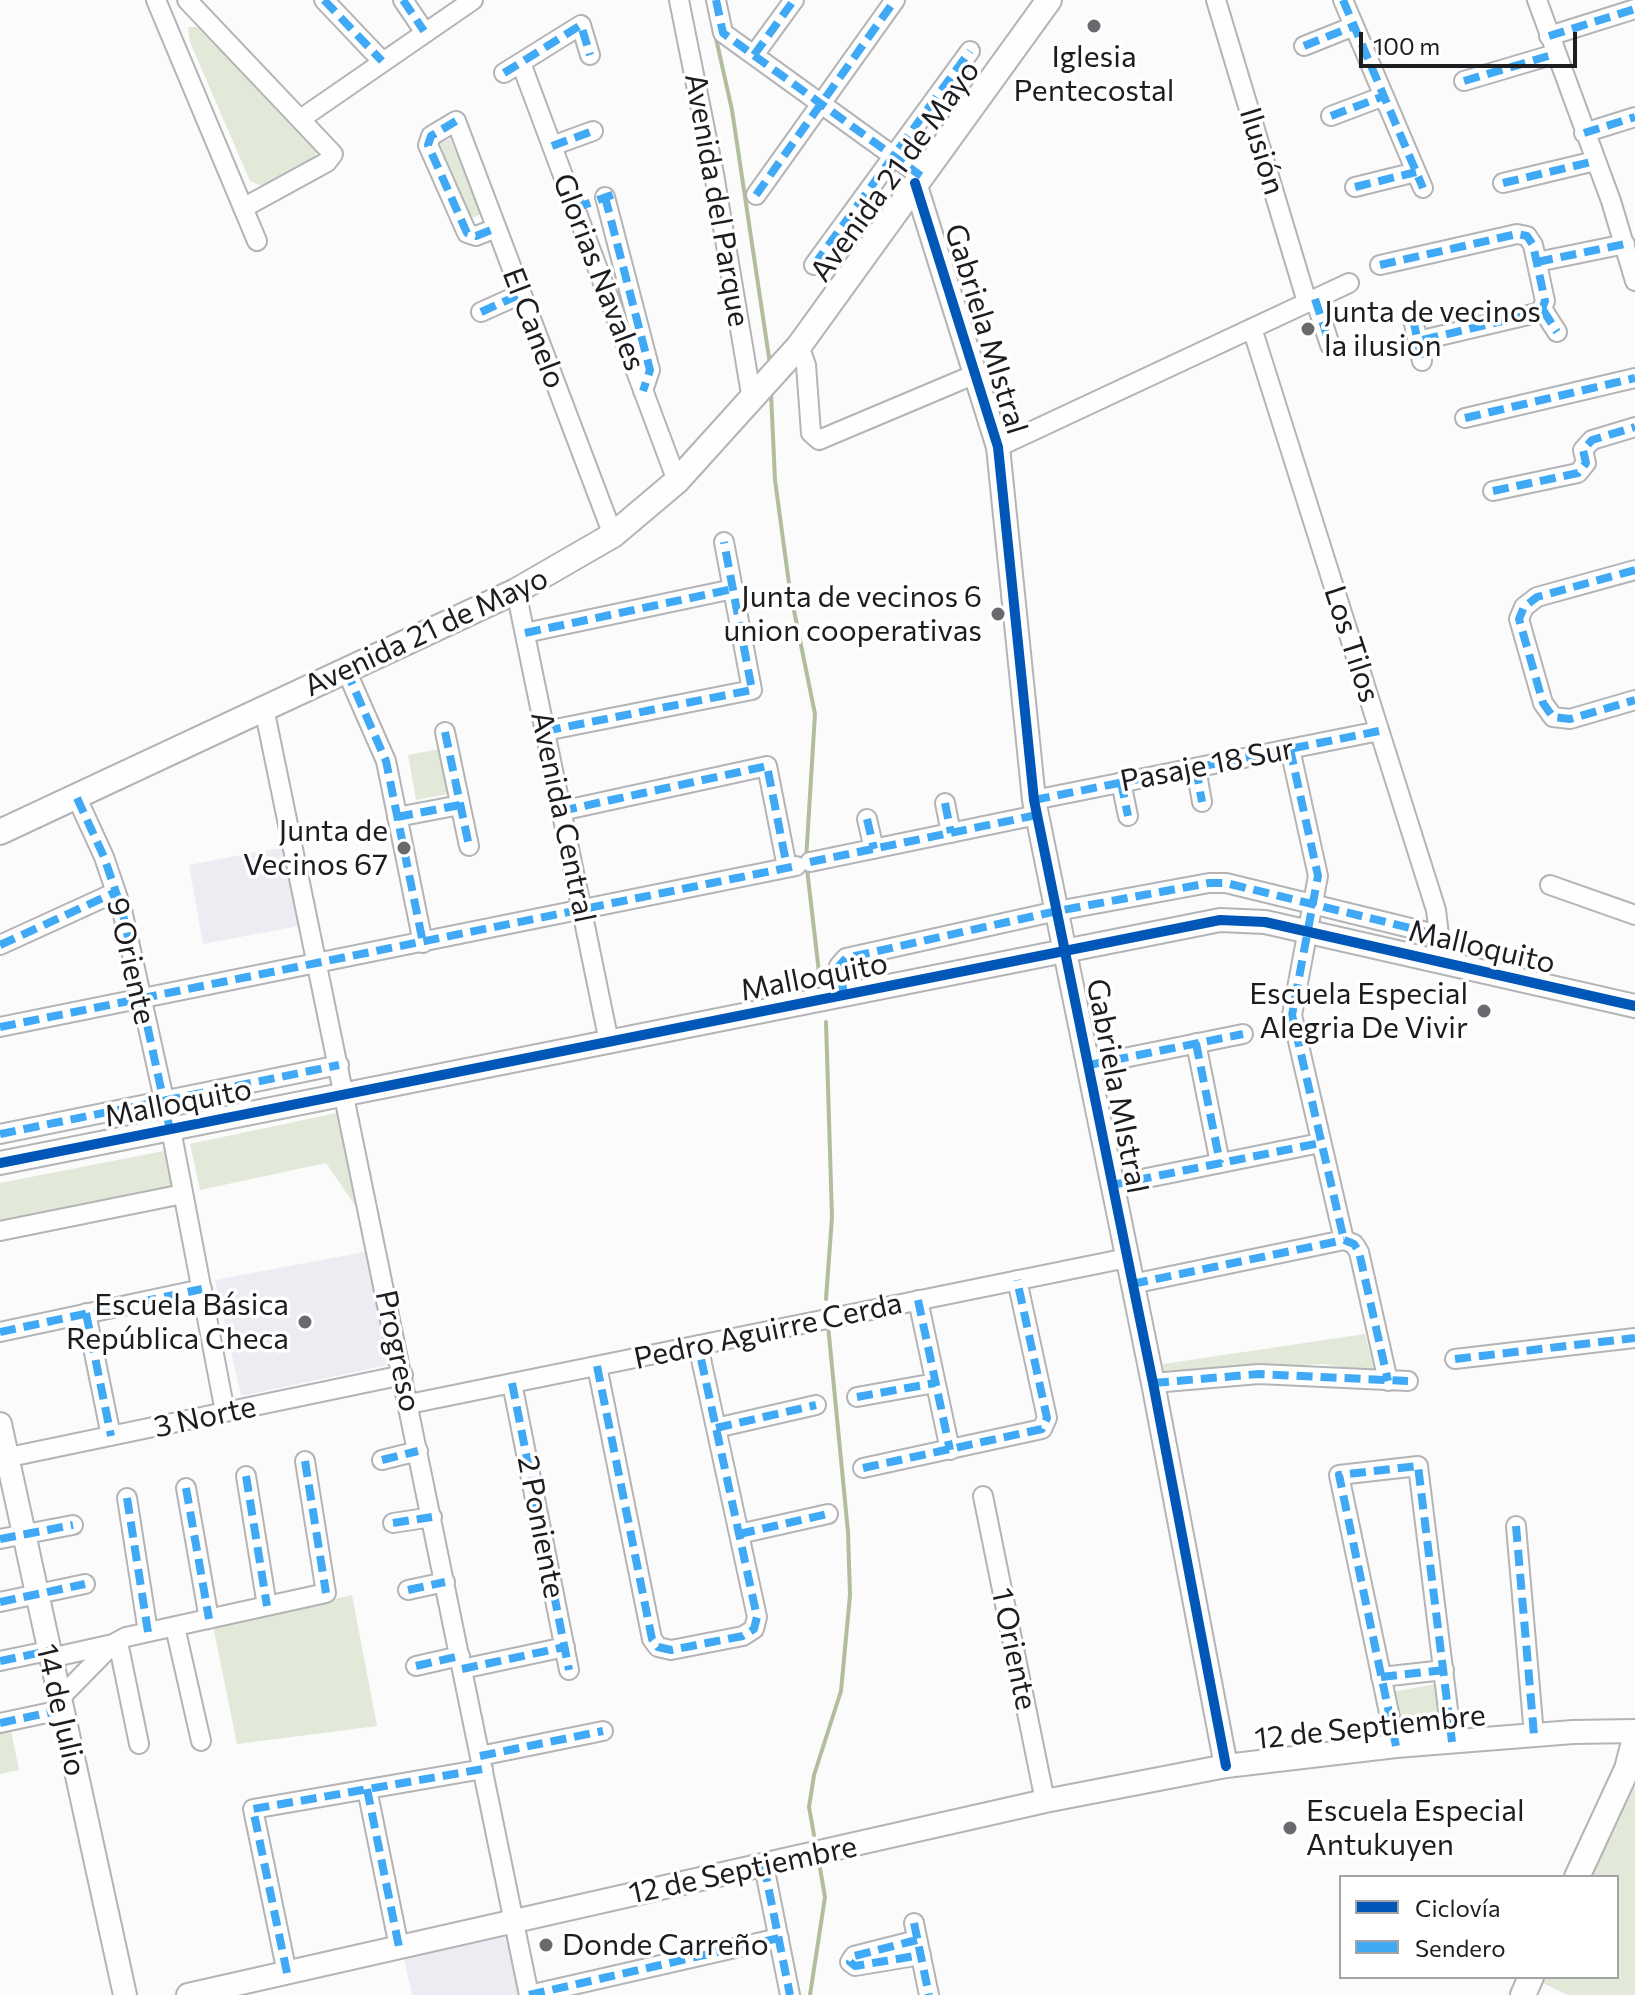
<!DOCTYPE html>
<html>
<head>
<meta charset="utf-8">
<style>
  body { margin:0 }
  #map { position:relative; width:1635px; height:1995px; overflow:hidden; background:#fbfbfc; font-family:Commissioner,sans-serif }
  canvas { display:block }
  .legend { position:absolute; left:1339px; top:1875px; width:280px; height:104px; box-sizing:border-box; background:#fff; border:2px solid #a4a4a6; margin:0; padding:10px 14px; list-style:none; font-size:24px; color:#1c1c21 }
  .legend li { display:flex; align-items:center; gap:16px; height:40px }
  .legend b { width:40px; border:2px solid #a4a4a6 }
  .scale { position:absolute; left:1359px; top:32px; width:218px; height:36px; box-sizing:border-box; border:4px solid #1c1c21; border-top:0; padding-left:10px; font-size:24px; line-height:28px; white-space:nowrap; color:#1c1c21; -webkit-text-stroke:6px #fff; paint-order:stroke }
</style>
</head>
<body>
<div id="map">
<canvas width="1635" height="1995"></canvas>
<ul class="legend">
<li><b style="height:10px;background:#0057b8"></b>Ciclovía</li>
<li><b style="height:10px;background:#3fa9f5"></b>Sendero</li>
</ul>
<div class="scale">100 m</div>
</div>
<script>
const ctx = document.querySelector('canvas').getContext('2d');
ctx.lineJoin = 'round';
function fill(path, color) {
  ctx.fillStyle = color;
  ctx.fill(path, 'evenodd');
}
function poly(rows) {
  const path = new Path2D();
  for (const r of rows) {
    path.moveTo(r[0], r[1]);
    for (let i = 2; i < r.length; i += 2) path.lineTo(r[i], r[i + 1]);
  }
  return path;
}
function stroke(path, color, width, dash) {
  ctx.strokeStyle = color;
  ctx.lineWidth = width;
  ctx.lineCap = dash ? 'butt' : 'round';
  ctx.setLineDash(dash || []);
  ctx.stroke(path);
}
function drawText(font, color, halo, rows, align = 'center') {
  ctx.font = font + ' Commissioner,sans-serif';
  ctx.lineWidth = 7;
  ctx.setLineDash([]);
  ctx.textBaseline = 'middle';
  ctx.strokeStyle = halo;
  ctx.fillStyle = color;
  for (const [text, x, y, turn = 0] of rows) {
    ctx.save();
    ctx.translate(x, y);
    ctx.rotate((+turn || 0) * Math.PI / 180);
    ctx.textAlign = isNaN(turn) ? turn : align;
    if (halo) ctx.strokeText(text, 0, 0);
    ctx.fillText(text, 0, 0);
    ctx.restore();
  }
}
const built = poly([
  [284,847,299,926,203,944,189,865],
  [370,1251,393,1364,241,1396,215,1280],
  [509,1936,522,1995,412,1995,404,1958]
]);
const green = poly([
  [188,27,197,27,311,137,317,152,313,159,262,186,250,181,190,42],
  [450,139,483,213,463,222,430,147],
  [445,748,453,793,416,800,408,755],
  [341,1112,365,1220,326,1163,200,1190,190,1144],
  [174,1149,180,1186,0,1223,0,1183],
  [1365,1334,1375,1372,1323,1364,1164,1371,1163,1364],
  [352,1595,377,1726,237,1744,213,1626],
  [1436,1684,1444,1733,1400,1740,1392,1692],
  [11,1730,19,1770,0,1774,0,1733],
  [1635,1785,1635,1995,1568,1995,1538,1981,1540,1977,1617,1977,1617,1877,1589,1877]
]);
const stream = poly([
  [715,34,732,110,770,364],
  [771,393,775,480,790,591,815,714,806,860],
  [807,869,820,981],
  [826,1299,832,1217,826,1022],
  [814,1835,809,1807,814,1775,841,1691,850,1595,848,1532,828,1325],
  [810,1995,825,1897,820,1868]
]);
const minor = poly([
  [156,0,257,241],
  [187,0,333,154,327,162,243,208],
  [324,0,382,61],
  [403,0,424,31],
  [679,0,714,174,752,400],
  [716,0,723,33,921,176],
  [1216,0,1307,302],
  [1343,0,1423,188],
  [1537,0,1611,201,1635,281],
  [1549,36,1635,9],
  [1304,46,1354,26],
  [754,55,794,0],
  [521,63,677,481],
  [504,73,581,25,590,55],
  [1464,81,1555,54],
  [1331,116,1384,96],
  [302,118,473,0],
  [1584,133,1635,117],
  [552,146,593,131],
  [1503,183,1595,161],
  [1355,187,1416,172],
  [756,195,895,0],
  [605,197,650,370,643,391],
  [496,228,476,236,467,233,428,145,431,136,456,121,613,535],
  [1537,262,1625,244],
  [814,265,970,51],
  [1380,265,1517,234,1527,236,1533,245,1545,301,1541,312,1418,341],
  [1315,299,1330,345],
  [1543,310,1557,332],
  [481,312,521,294],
  [1413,319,1422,361],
  [1252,328,1436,910,1439,935,1435,960],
  [799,346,806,365,811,433,819,440,978,373],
  [1465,418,1635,378],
  [998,447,1349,283],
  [1493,491,1578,473,1586,463,1583,450,1592,440,1635,427],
  [1635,570,1537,597,1524,607,1519,619,1543,703,1553,717,1570,719,1635,700],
  [516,591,609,1042],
  [525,633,733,589],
  [346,670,386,761,423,943],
  [264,708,529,1995,779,1938],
  [545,731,752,690,724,542],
  [445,732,469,846],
  [1290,749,1318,876,1292,1015,1344,1240],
  [1196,768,1202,802],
  [1121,782,1128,816],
  [77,798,104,857,122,910,173,1140,225,1412],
  [1034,800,1379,731],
  [945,803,951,833],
  [561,811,767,766,787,867],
  [397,817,460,805],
  [867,819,874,849],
  [810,862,1037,815],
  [1550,885,1635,915],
  [0,945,116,892],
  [844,995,839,966,846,958,1057,911,1209,883,1226,883,1439,935],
  [0,1027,796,866],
  [1196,1043,1220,1163],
  [1089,1065,1243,1034],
  [0,1134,339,1065],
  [1112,1185,1320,1143],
  [0,1231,183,1194],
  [1344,1240,1354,1244,1359,1252,1388,1381],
  [1132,1284,1344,1240],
  [918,1300,950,1450],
  [86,1313,111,1436],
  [0,1332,202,1289],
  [1455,1359,1635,1338],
  [597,1366,652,1639,658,1647,671,1650,743,1636,754,1629,757,1617,698,1345],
  [512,1383,569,1670],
  [1153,1383,1259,1374,1408,1381],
  [857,1397,935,1383],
  [409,1404,1127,1258],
  [716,1428,816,1405],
  [0,1459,403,1375],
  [382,1460,418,1451],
  [863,1468,1042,1429,1047,1418,1017,1280],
  [246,1476,267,1606],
  [186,1488,209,1619],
  [983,1496,1045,1801],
  [127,1498,148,1632],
  [393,1523,432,1517],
  [1516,1526,1534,1735],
  [739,1534,828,1514],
  [0,1539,73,1525],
  [408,1590,445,1582],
  [0,1602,85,1584],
  [175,1627,201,1741],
  [118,1642,139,1744],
  [50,1658,113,1644,126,1637,326,1593,305,1461],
  [0,1661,48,1651],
  [416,1666,460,1656],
  [462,1669,565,1647],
  [1381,1677,1444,1670],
  [59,1699,113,1644],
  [0,1723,61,1710],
  [1396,1746,1339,1475,1418,1466,1452,1742],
  [480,1756,603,1731],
  [367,1789,399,1947],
  [764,1866,790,1995],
  [914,1923,929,1995],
  [917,1940,854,1956,850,1962,855,1966,921,1955],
  [287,1973,253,1809,483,1769]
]);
const tertiary = poly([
  [915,183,998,447,1034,800,1153,1383,1226,1766],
  [0,1163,1220,920,1265,922,1635,1006],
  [0,1424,125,1995],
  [188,1995,1045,1801,1226,1766,1396,1746,1573,1732,1635,1731]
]);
const secondary = poly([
  [0,832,516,591,613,535,677,481,799,346,1049,0],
  [1577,1877,1627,1769,1635,1738],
  [1523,1995,1531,1977]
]);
const quiet = poly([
  [324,0,382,61],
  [403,0,424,31],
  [716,0,723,33,921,176],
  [1343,0,1423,188],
  [1549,36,1635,9],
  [1304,46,1354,26],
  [754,55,794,0],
  [504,73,581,25,590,55],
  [1464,81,1555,54],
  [1331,116,1384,96],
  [456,121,431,136,428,145,467,233,476,236,496,228],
  [1584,133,1635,117],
  [552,146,593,131],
  [1503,183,1595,161],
  [1355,187,1416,172],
  [756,195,895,0],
  [605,197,650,370,643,391],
  [575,208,618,193],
  [1537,262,1625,244],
  [814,265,970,51],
  [1380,265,1517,234,1527,236,1533,245,1545,301,1541,312,1418,341],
  [1315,299,1330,345],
  [1543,310,1557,332],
  [481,312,521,294],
  [1413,319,1422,361],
  [1465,418,1635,378],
  [1493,491,1578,473,1586,463,1583,450,1592,440,1635,427],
  [1635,570,1537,597,1524,607,1519,619,1543,703,1553,717,1570,719,1635,700],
  [525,633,733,589],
  [346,670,386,761,423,943],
  [545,731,752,690,724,542],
  [445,732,469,846],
  [1290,749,1318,876,1292,1015,1344,1240],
  [1196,768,1202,802],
  [1121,782,1128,816],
  [77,798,104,857,122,910,170,1130],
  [1034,800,1379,731],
  [945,803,951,833],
  [561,811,767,766,787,867],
  [397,817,460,805],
  [867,819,874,849],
  [810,862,1037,815],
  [0,945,116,892],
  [844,995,839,966,846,958,1057,911,1209,883,1226,883,1439,935],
  [0,1027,796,866],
  [1196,1043,1220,1163],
  [1089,1065,1243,1034],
  [0,1134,339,1065],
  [1112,1185,1320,1143],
  [1344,1240,1354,1244,1359,1252,1388,1381],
  [1132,1284,1344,1240],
  [918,1300,950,1450],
  [86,1313,111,1436],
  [0,1332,202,1289],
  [1455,1359,1635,1338],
  [597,1366,652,1639,658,1647,671,1650,743,1636,754,1629,757,1617,698,1345],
  [512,1383,569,1670],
  [1153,1383,1259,1374,1408,1381],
  [857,1397,935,1383],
  [716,1428,816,1405],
  [382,1460,418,1451],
  [305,1461,326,1593],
  [863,1468,1042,1429,1047,1418,1017,1280],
  [246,1476,267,1606],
  [186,1488,209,1619],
  [127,1498,148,1632],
  [393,1523,432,1517],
  [1516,1526,1534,1735],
  [739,1534,828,1514],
  [0,1539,73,1525],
  [408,1590,445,1582],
  [0,1602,85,1584],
  [0,1661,48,1651],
  [416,1666,460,1656],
  [462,1669,565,1647],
  [1381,1677,1444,1670],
  [0,1723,61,1710],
  [1396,1746,1339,1475,1418,1466,1452,1742],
  [480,1756,603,1731],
  [367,1789,399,1947],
  [764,1866,790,1995],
  [914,1923,929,1995],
  [917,1940,854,1956,850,1962,855,1966,921,1955],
  [287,1973,253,1809,483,1769],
  [529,1995,779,1938]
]);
const cycleway = poly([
  [915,183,998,447,1034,800,1153,1383,1226,1766],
  [0,1163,1220,920,1265,922,1635,1006]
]);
const markers = [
  [1094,26,8,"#6a6a6e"],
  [1308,329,8,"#6a6a6e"],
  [998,614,8,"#6a6a6e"],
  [404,848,8,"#6a6a6e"],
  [1484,1011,8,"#6a6a6e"],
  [305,1322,8,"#6a6a6e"],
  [1290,1828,8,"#6a6a6e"],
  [546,1945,8,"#6a6a6e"]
];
const poiNames = [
  ["Iglesia",1094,57,"center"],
  ["Pentecostal",1094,91,"center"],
  ["Junta de vecinos",1324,312,"left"],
  ["la ilusion",1324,346,"left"],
  ["Junta de vecinos 6",982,597],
  ["union cooperativas",982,631],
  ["Junta de",388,831],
  ["Vecinos 67",388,865],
  ["Escuela Especial",1468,994],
  ["Alegria De Vivir",1468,1028],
  ["Escuela Básica",289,1305],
  ["República Checa",289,1339],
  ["Escuela Especial",1306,1811,"left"],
  ["Antukuyen",1306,1845,"left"],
  ["Donde Carreño",562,1945,"left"]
];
const streetNames = [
  ["Ilusión",1262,151,73],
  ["Avenida 21 de Mayo",895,171,-54],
  ["Avenida del Parque",717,200,80],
  ["Glorias Navales",599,272,69],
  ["El Canelo",534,328,69],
  ["Gabriela MIstral",986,329,73],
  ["Avenida 21 de Mayo",426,632,-25],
  ["Los Tilos",1352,644,72],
  ["Pasaje 18 Sur",1207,765,-11],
  ["Avenida Central",563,817,78],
  ["Malloquito",1482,947,13],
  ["9 Oriente",131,961,77],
  ["Malloquito",814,977,-11],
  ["Gabriela MIstral",1117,1086,79],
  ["Malloquito",178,1103,-11],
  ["Pedro Aguirre Cerda",768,1331,-12],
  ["Progreso",398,1351,78],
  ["3 Norte",205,1417,-12],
  ["2 Poniente",541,1527,79],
  ["1 Oriente",1014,1649,78],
  ["14 de Julio",61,1710,77],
  ["12 de Septiembre",1370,1727,-6],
  ["12 de Septiembre",743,1870,-12]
];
fill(built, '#ececf3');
fill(green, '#e2e9d8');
stroke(stream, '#b1be9e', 4);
stroke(minor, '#b4b4b6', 22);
stroke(tertiary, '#b4b4b6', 26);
stroke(secondary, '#b4b4b6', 28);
stroke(minor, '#fefeff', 18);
stroke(tertiary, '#fefeff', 22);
stroke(secondary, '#fefeff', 24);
stroke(quiet, '#3fa9f5', 8, [16, 8]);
stroke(cycleway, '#0057b8', 10);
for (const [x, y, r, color] of markers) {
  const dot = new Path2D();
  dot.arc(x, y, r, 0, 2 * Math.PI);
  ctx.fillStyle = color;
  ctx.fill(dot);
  stroke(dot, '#fff', 3);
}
drawText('30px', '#1c1c21', '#fff', poiNames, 'right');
drawText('30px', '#1c1c21', '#fff', streetNames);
</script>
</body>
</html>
